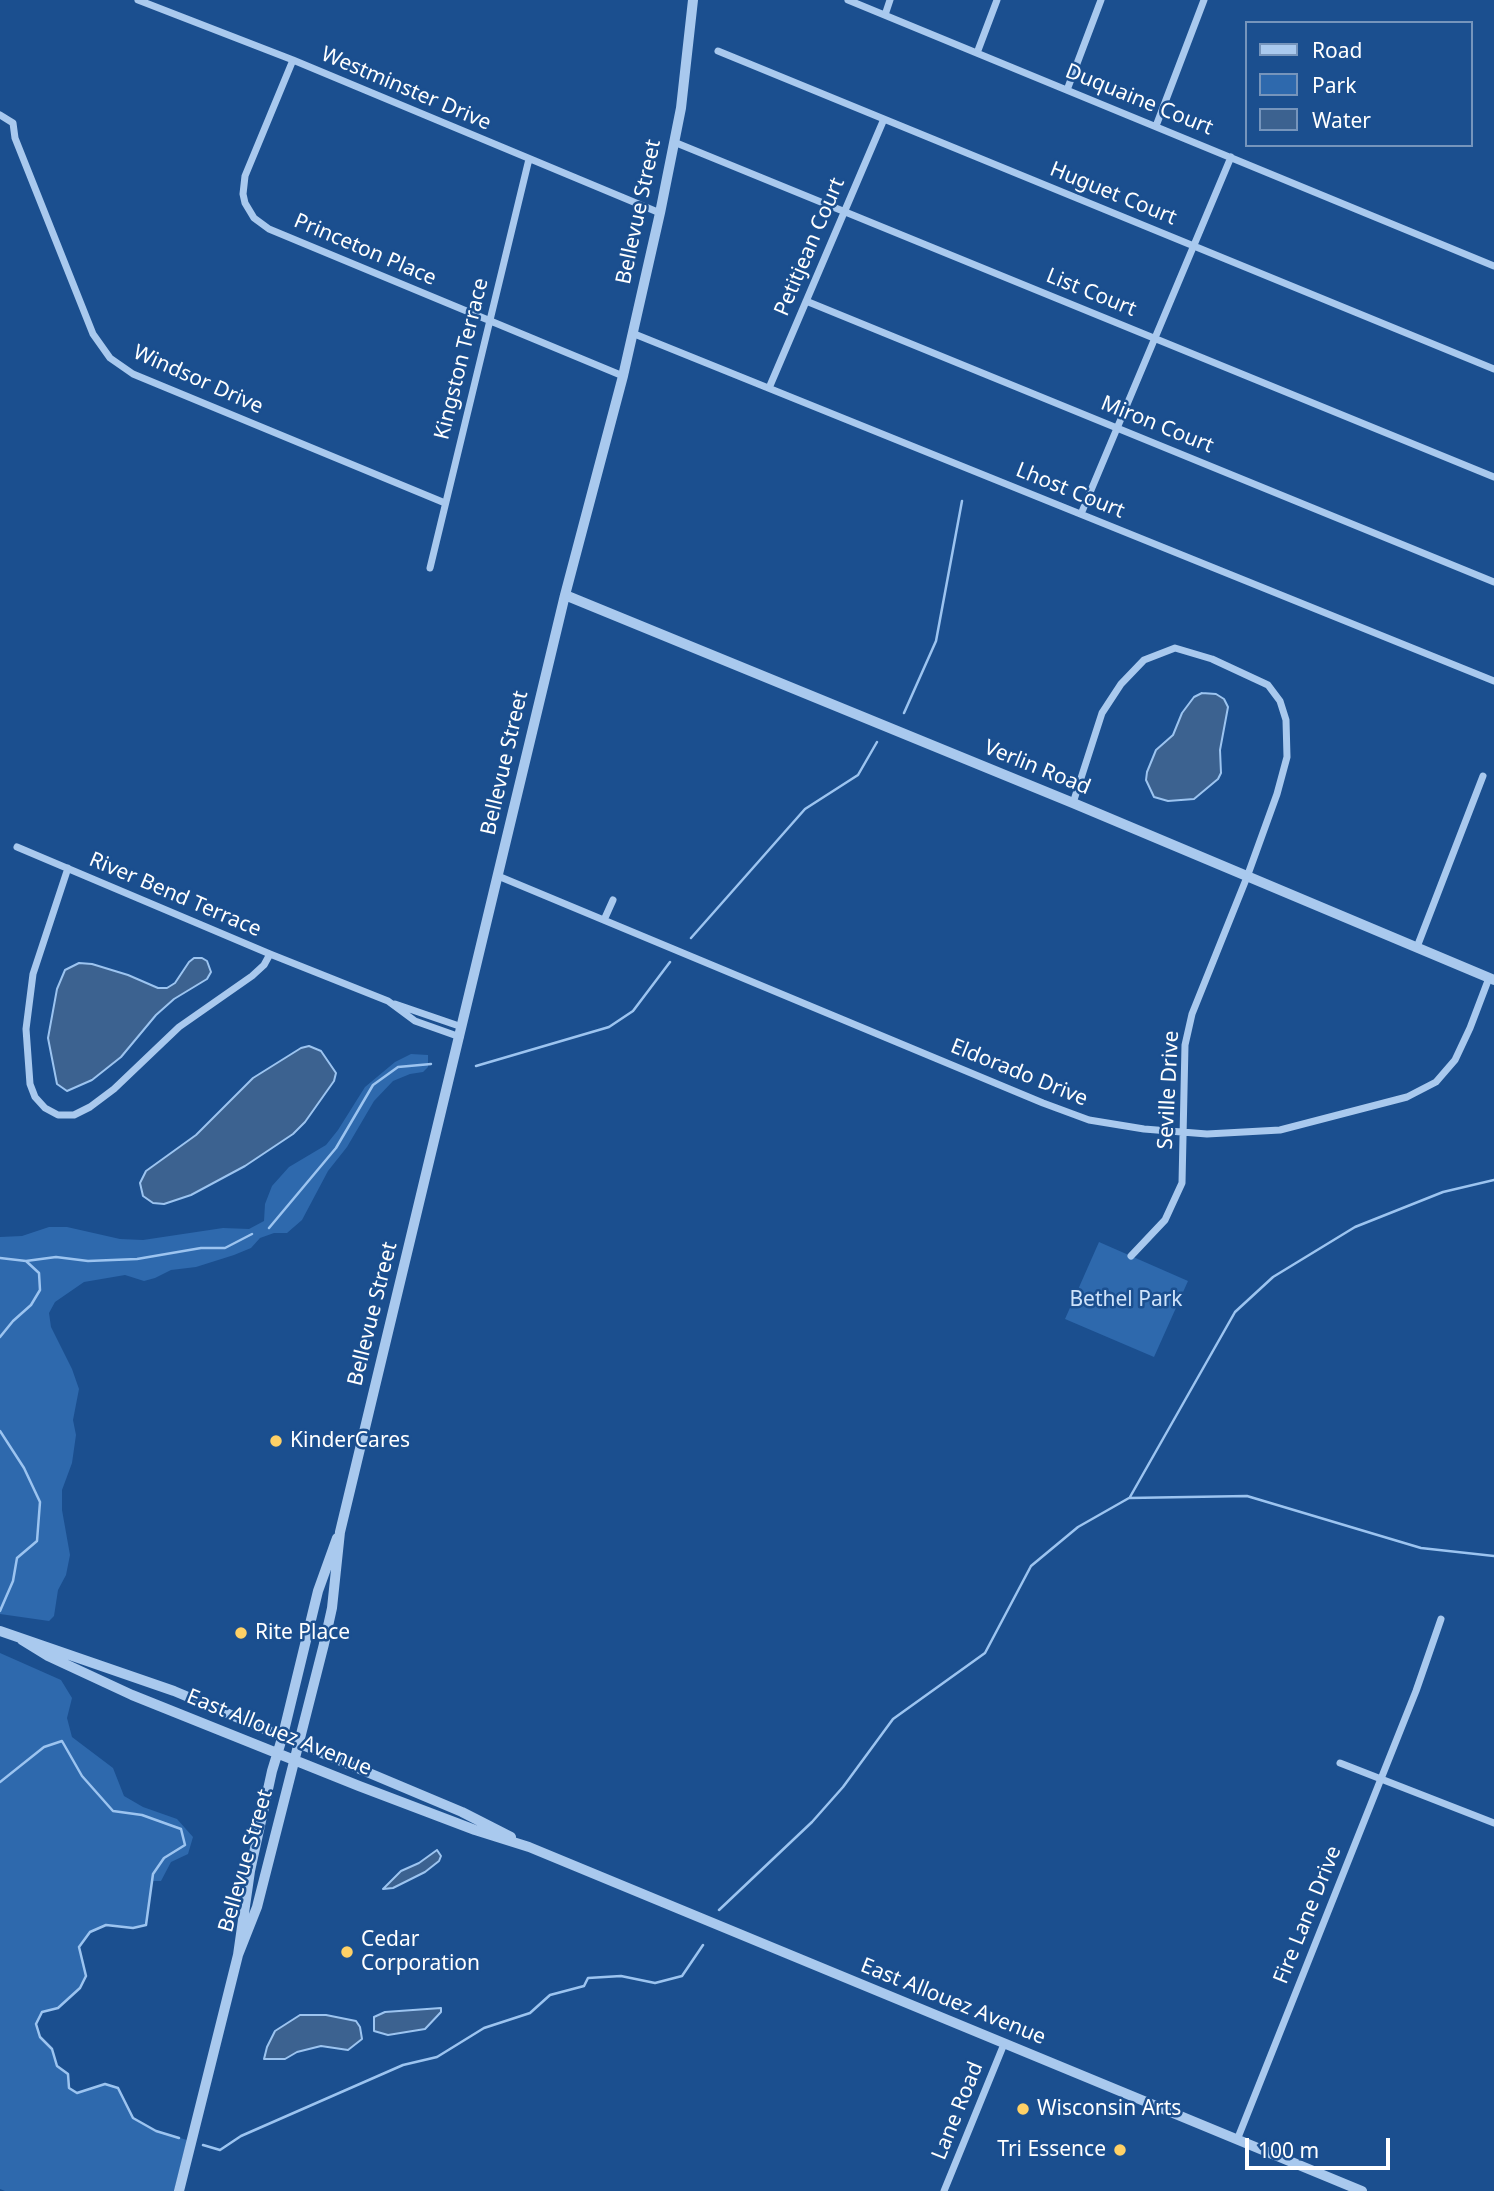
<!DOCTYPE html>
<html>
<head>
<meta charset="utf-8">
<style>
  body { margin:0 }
  #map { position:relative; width:1494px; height:2191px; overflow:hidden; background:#1b4f8f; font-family:"Noto Sans",sans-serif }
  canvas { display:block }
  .legend { position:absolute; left:1245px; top:21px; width:228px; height:126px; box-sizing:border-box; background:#1b4f8f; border:2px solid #7695bc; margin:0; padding:9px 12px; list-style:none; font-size:21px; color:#fff }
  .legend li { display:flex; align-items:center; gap:14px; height:35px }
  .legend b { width:35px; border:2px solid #7695bc }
  .scale { position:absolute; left:1245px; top:2138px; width:145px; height:32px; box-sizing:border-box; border:4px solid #fff; border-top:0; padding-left:9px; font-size:21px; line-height:24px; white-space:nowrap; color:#fff; -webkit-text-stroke:5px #1b4f8f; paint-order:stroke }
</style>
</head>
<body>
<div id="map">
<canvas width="1494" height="2191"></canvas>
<ul class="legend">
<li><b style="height:9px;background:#a9c9ee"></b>Road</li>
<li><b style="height:19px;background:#2e69ad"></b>Park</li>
<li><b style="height:19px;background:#3c6290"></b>Water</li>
</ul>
<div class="scale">100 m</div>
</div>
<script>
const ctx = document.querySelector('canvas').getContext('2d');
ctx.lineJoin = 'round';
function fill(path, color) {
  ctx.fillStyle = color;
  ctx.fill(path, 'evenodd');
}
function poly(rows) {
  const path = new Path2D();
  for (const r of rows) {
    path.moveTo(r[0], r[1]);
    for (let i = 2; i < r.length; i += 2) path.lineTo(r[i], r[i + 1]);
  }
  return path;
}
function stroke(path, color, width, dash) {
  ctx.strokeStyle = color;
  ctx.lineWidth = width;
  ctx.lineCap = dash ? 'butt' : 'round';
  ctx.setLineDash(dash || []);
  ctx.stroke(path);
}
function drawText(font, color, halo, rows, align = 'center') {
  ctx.font = font + ' "Noto Sans",sans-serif';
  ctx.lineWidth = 5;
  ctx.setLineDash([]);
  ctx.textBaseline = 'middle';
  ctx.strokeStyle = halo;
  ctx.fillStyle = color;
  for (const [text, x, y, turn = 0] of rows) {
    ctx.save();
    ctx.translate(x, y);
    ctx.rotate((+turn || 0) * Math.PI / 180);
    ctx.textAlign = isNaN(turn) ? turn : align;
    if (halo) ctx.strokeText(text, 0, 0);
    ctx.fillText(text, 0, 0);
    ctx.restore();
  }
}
const green = poly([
  [411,1054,428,1055,428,1067,423,1072,410,1074,393,1081,374,1101,347,1147,328,1171,302,1220,287,1233,274,1233,260,1238,251,1248,234,1255,196,1267,171,1270,155,1278,144,1281,125,1275,84,1282,55,1302,49,1313,51,1327,72,1369,79,1389,73,1420,76,1435,72,1463,62,1490,62,1510,70,1555,66,1575,58,1590,54,1616,49,1621,0,1614,0,1237,22,1236,49,1227,67,1227,120,1239,143,1240,223,1228,249,1229,264,1221,265,1204,272,1186,289,1167,326,1145,338,1130,365,1087,395,1062],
  [1099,1242,1188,1281,1154,1357,1065,1319],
  [0,1653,61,1680,72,1698,67,1718,72,1737,113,1768,124,1796,143,1807,177,1819,193,1837,188,1854,171,1862,161,1881,152,1881,146,1925,133,1928,106,1925,90,1932,79,1947,86,1976,80,1988,58,2008,42,2012,36,2024,40,2037,52,2049,57,2066,68,2074,69,2088,77,2093,105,2084,118,2088,133,2118,156,2131,187,2140,174,2191,5,2191,0,2189]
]);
const water = poly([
  [1202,693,1216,694,1224,699,1228,707,1220,750,1221,773,1218,779,1194,799,1168,801,1154,797,1146,780,1147,772,1156,750,1173,735,1182,713,1194,697,1202,693],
  [194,958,202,958,207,961,211,972,207,979,174,999,156,1015,121,1057,92,1080,67,1091,57,1084,48,1038,57,989,65,970,79,963,92,964,128,975,158,988,167,988,175,983,189,962,194,958],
  [309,1046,321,1051,336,1073,334,1081,305,1122,293,1134,245,1166,191,1195,164,1204,153,1203,143,1196,140,1183,146,1171,196,1135,253,1078,301,1048,309,1046],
  [437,1850,441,1856,439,1861,425,1872,393,1888,383,1889,401,1871,419,1863,437,1850],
  [441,2008,441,2012,425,2029,388,2035,374,2031,374,2017,385,2012,441,2008],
  [300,2015,326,2015,356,2021,360,2027,362,2039,348,2050,321,2046,297,2052,285,2059,264,2059,267,2047,275,2031,300,2015]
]);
const stream = poly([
  [904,713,936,641,962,501],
  [691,938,805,809,858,775,877,742],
  [476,1066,609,1027,633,1011,670,962],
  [269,1228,336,1148,373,1085,398,1067,431,1064],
  [0,1258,26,1261,39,1273,40,1290,31,1305,13,1321,0,1337],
  [26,1261,56,1257,88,1261,137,1259,201,1248,225,1248,252,1234],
  [0,1431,24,1468,40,1502,37,1541,17,1558,13,1581,0,1611],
  [1130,1497,1235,1312,1273,1277,1355,1227,1443,1192,1494,1180],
  [0,1782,44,1747,62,1741,82,1776,113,1811,142,1815,181,1829,185,1845,164,1858,153,1874,146,1925,133,1928,106,1925,90,1932,79,1947,86,1976,80,1988,58,2008,42,2012,36,2024,40,2037,52,2049,57,2066,68,2074,69,2088,77,2093,105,2084,118,2088,133,2118,156,2131,179,2138],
  [719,1910,812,1822,843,1787,893,1719,985,1653,1031,1566,1078,1527,1129,1498,1247,1496,1421,1548,1494,1556],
  [203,2145,220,2150,241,2136,403,2065,437,2057,484,2028,530,2013,550,1995,584,1986,588,1978,621,1976,655,1983,682,1976,703,1945]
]);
const minor = poly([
  [138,0,293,60,660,213],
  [848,0,1494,266],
  [885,15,890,0],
  [718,51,1494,369],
  [977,53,997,0],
  [293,60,245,176,243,194,245,203,254,218,269,229,623,376],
  [1067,90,1101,0],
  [0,115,13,123,15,138,93,334,110,358,133,374,445,503],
  [1156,126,1204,0],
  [674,142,1494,477],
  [806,301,1494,582],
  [632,333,1494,681],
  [769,388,884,119],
  [1081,514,1231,157],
  [430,568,529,159],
  [1073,803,1102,713,1121,684,1144,660,1175,648,1212,659,1268,685,1280,701,1286,720,1287,757,1277,794,1247,877,1192,1014,1185,1045,1182,1183,1165,1220,1131,1256],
  [17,847,270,954,388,1001,415,1021,460,1037],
  [68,868,33,974,26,1029,30,1084,35,1097,45,1108,58,1115,74,1115,90,1107,114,1089,179,1027,252,976,264,965,270,954],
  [498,876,1043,1103,1089,1120,1144,1129,1207,1134,1280,1130,1407,1097,1436,1082,1455,1060,1470,1028,1489,978],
  [604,920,613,900],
  [1417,947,1483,776],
  [395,1004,462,1027],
  [1340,1763,1494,1823],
  [1237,2140,1416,1691,1441,1619],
  [944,2191,1004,2044]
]);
const tertiary = poly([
  [565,595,1073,803,1494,980],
  [0,1631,174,1691,462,1812,511,1837],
  [22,1640,48,1656,132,1695,359,1786,475,1830,529,1847,1362,2191],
  [238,1955,257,1907,324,1644,332,1608,340,1532,565,595,623,376,660,213,681,108,693,0],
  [179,2191,238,1955,250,1871,272,1771,283,1735,318,1591,337,1538]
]);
const markers = [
  [276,1441,7,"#ffd166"],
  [241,1633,7,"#ffd166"],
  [347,1952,7,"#ffd166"],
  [1023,2109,7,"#ffd166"],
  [1120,2150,7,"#ffd166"]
];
const streetNames = [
  ["Westminster Drive",406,89,23],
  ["Duquaine Court",1139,100,22],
  ["Huguet Court",1113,194,22],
  ["Bellevue Street",639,212,-78],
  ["Petitjean Court",810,247,-67],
  ["Princeton Place",365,250,23],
  ["List Court",1091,293,22],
  ["Kingston Terrace",462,359,-76],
  ["Windsor Drive",198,380,24],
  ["Miron Court",1157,425,22],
  ["Lhost Court",1070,491,22],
  ["Bellevue Street",505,763,-77],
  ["Verlin Road",1037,768,22],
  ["River Bend Terrace",175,895,23],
  ["Eldorado Drive",1019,1073,22],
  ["Seville Drive",1169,1090,-87],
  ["Bellevue Street",373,1314,-76],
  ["East Allouez Avenue",279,1733,22],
  ["Bellevue Street",246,1861,-74],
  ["Fire Lane Drive",1308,1915,-68],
  ["East Allouez Avenue",953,2002,22],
  ["Lane Road",958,2111,-68]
];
const parkNames = [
  ["Bethel Park",1126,1300]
];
const poiNames = [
  ["KinderCares",290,1441],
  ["Rite Place",255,1633],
  ["Cedar",361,1940],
  ["Corporation",361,1964],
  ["Wisconsin Arts",1037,2109],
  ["Tri Essence",1106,2150,"right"]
];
fill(green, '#2e69ad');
fill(water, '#3c6290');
stroke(water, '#9cc4f0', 2);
stroke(stream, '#9cc4f0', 2.5);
stroke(minor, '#a9c9ee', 7);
stroke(tertiary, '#a9c9ee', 10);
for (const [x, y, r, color] of markers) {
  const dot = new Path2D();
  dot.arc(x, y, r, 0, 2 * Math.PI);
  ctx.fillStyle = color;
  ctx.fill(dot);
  stroke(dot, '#1b4f8f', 2.5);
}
drawText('21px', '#fff', '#1b4f8f', streetNames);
drawText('21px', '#cfe3fa', '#1b4f8f', parkNames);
drawText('21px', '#fff', '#1b4f8f', poiNames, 'left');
</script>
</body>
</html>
